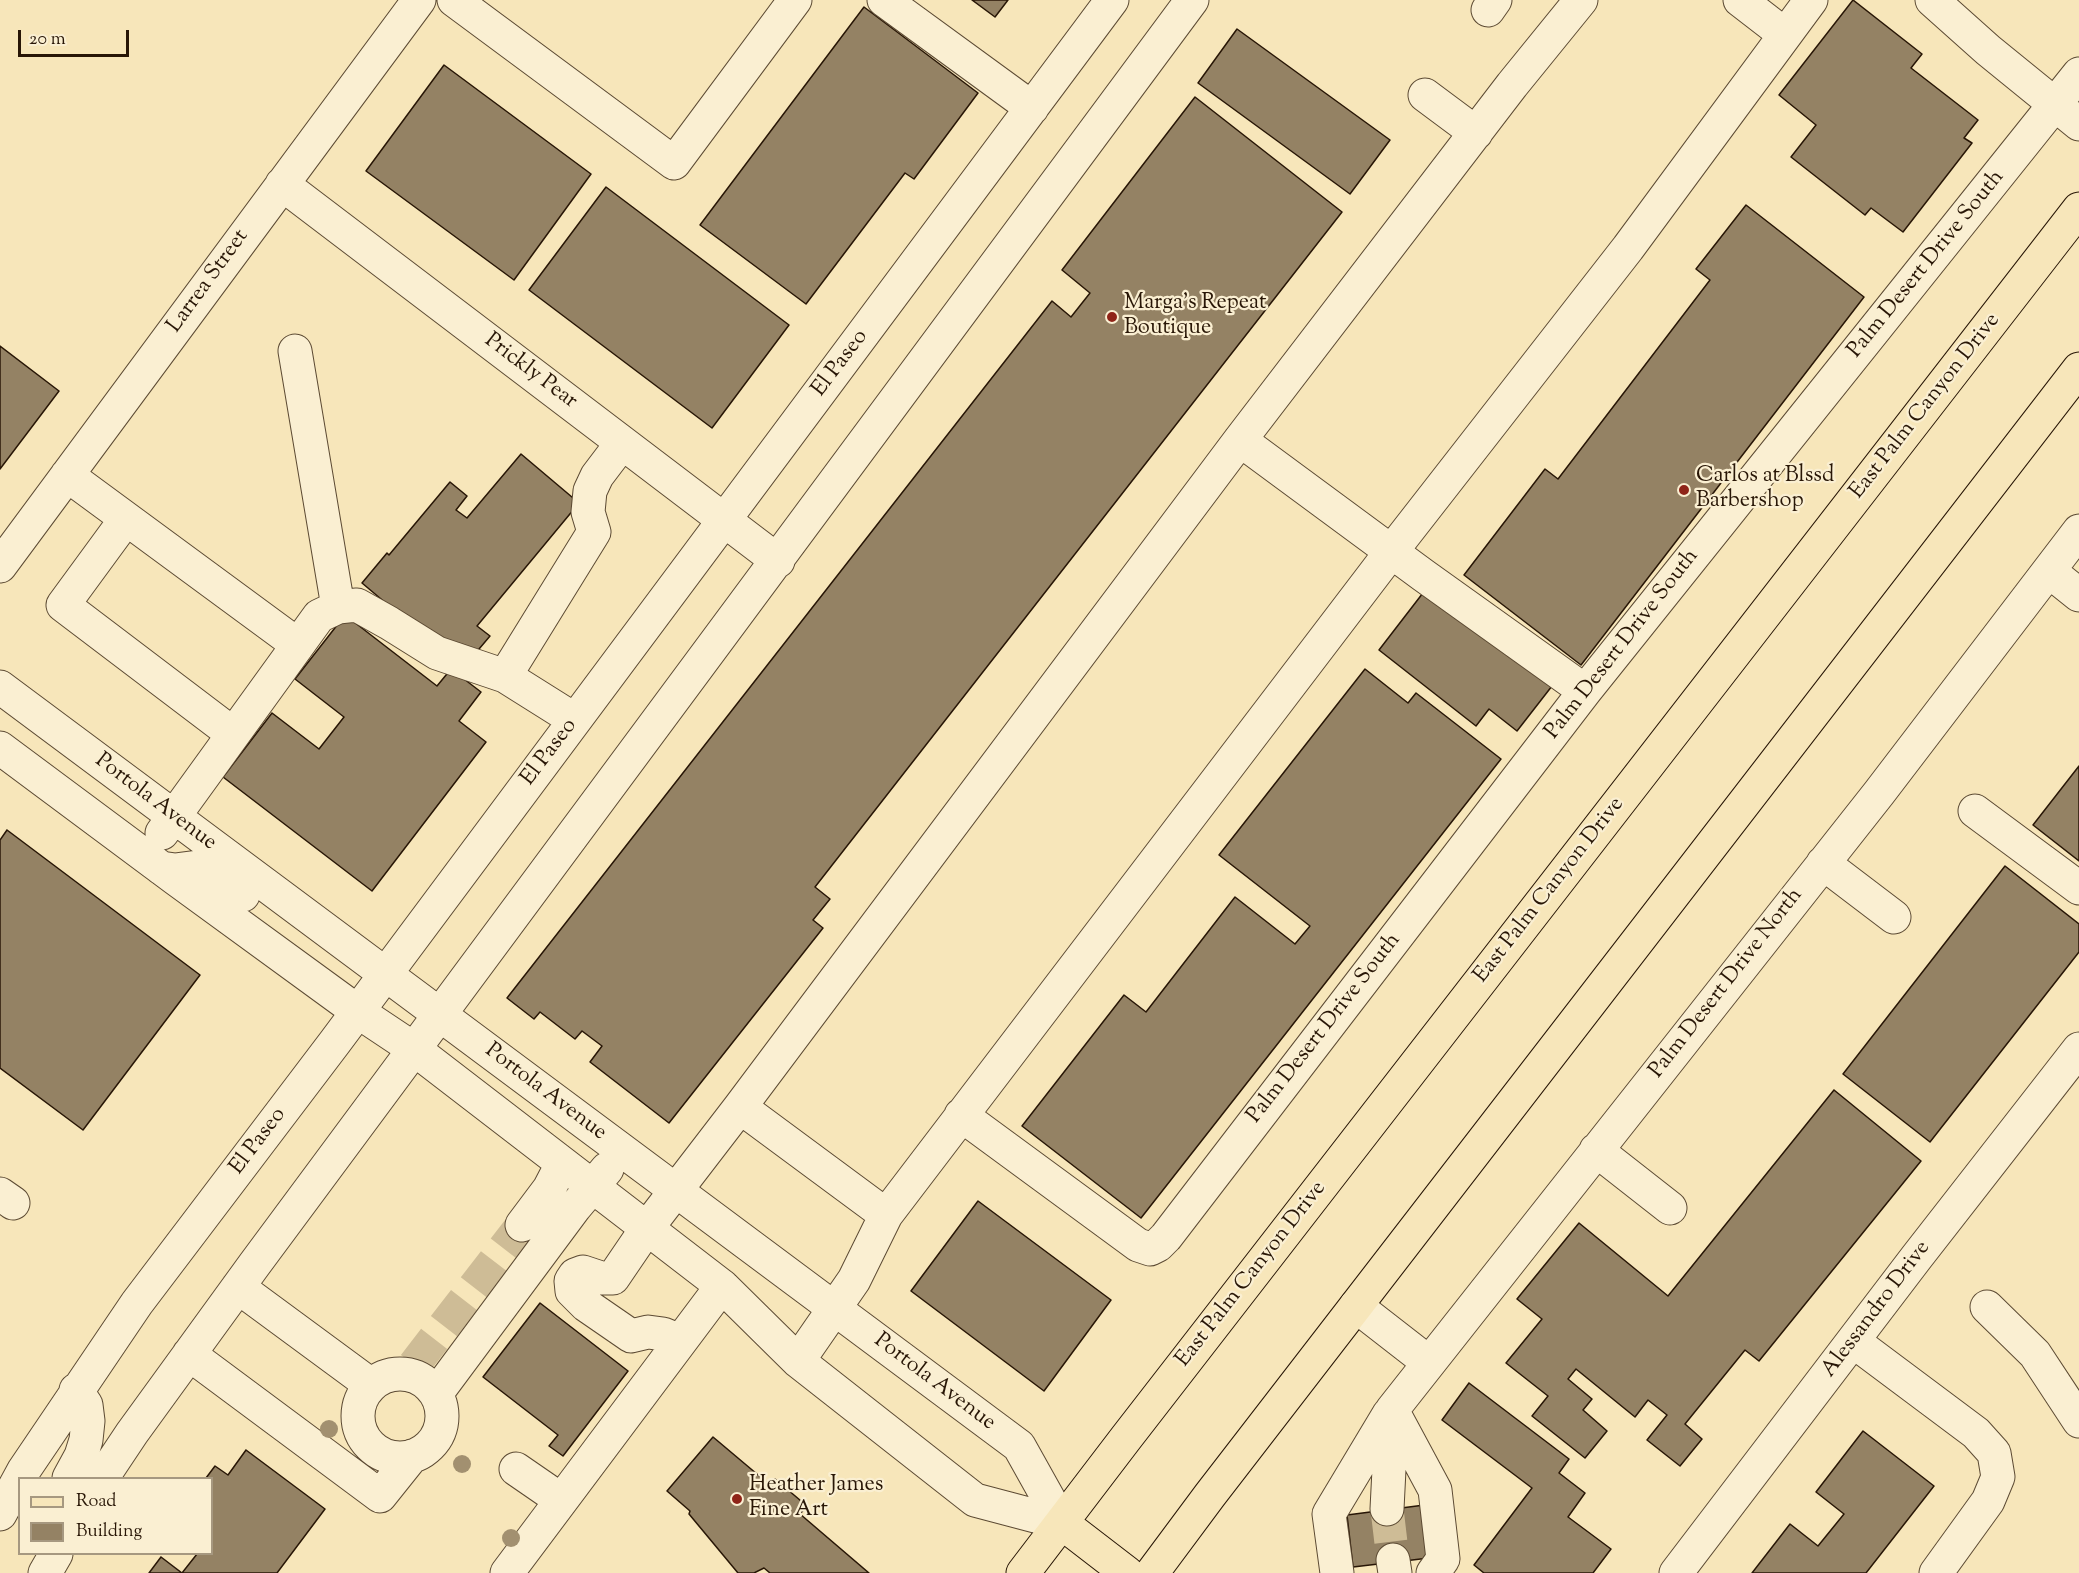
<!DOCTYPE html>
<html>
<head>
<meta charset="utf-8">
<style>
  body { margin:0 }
  #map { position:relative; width:2079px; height:1573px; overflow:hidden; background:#f7e6ba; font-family:"Sorts Mill Goudy",serif }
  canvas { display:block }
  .legend { position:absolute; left:18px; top:1477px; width:195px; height:78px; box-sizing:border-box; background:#faefd2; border:2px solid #a69880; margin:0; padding:8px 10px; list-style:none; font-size:18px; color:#281606 }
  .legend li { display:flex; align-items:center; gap:12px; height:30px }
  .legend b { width:30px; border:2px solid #a69880 }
  .scale { position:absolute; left:18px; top:30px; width:111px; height:27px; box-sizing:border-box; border:3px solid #281606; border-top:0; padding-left:8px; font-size:18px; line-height:21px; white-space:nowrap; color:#281606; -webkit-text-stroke:4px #faefd2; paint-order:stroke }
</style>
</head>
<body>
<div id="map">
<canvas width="2079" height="1573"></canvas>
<ul class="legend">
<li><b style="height:8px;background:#f7e6ba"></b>Road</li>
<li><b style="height:16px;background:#948264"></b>Building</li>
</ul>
<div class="scale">20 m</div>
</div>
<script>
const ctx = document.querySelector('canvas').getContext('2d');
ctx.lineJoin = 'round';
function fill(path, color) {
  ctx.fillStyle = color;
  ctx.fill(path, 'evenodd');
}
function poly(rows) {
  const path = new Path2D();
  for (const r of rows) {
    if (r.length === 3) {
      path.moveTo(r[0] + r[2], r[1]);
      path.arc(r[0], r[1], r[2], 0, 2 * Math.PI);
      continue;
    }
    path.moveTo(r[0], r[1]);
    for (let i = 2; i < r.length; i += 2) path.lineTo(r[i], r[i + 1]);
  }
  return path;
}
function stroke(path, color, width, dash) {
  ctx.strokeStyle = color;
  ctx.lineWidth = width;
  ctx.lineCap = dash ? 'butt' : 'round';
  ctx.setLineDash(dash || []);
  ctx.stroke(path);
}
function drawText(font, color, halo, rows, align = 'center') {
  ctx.font = font + ' "Sorts Mill Goudy",serif';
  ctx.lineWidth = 4.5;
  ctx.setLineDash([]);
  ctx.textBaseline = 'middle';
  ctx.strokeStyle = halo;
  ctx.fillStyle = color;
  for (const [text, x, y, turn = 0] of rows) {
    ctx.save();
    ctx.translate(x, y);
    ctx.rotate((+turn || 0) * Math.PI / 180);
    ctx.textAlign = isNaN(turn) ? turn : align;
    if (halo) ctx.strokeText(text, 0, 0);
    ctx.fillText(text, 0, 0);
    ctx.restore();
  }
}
const building = poly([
  [972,0,1008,0,995,17,972,0],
  [1853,0,1922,54,1911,68,1978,120,1964,138,1972,143,1903,232,1871,208,1865,215,1791,157,1816,125,1779,95,1853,0],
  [864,7,978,93,914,179,905,173,806,304,700,225,864,7],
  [1237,29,1390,140,1350,194,1198,83,1237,29],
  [444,65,591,174,514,280,366,171,444,65],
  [1195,97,1342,212,815,887,830,899,813,920,823,928,669,1123,590,1062,602,1046,582,1031,575,1039,540,1012,534,1019,507,998,1052,301,1071,317,1090,293,1062,270,1195,97],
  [606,187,789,325,712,428,529,290,606,187],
  [1746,205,1864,297,1581,665,1464,575,1545,469,1558,479,1710,280,1696,269,1746,205],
  [0,346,59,391,0,469,0,346],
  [521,454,579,503,477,626,490,636,463,668,362,583,387,553,389,555,450,482,467,496,456,510,467,518,521,454],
  [1426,589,1552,686,1517,731,1489,709,1476,726,1379,650,1426,589],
  [345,615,437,686,451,669,481,692,459,721,486,742,372,891,223,777,272,713,319,749,344,717,295,679,345,615],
  [1365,669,1408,703,1416,693,1501,759,1141,1218,1022,1126,1124,995,1146,1012,1235,897,1295,944,1310,926,1219,855,1365,669],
  [2079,766,2079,861,2033,825,2079,766],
  [7,830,200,975,83,1130,0,1068,0,840,7,830],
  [2005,866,2079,924,2079,952,1930,1142,1843,1074,2005,866],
  [1834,1090,1921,1161,1759,1361,1745,1350,1685,1424,1702,1439,1680,1466,1647,1440,1667,1415,1648,1400,1635,1417,1576,1369,1568,1379,1592,1399,1583,1410,1607,1431,1585,1458,1532,1416,1548,1396,1506,1363,1542,1319,1517,1299,1579,1223,1668,1296,1834,1090],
  [978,1201,1111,1300,1044,1391,911,1291,978,1201],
  [540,1303,628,1371,563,1456,549,1446,558,1435,483,1377,540,1303],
  [1469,1383,1569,1459,1559,1473,1585,1493,1568,1517,1611,1549,1593,1573,1484,1573,1474,1565,1532,1488,1442,1420,1469,1383],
  [1863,1431,1934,1486,1866,1573,1752,1573,1790,1524,1818,1546,1844,1514,1816,1492,1863,1431],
  [713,1437,770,1485,775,1479,807,1506,800,1514,869,1573,770,1573,764,1568,754,1573,738,1573,689,1514,690,1511,667,1491,713,1437],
  [246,1450,325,1509,277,1573,182,1573,197,1554,212,1554,212,1478,206,1478,215,1466,228,1475,246,1450],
  [1440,1503,1446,1556,1353,1567,1347,1515,1440,1503],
  [161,1557,182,1573,149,1573,161,1557]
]);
const minorTunnel = poly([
  [414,1365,522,1225],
  [1387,1509,1393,1560]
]);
const minor = poly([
  [454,0,674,163,795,0],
  [884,0,1032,108],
  [1740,0,1784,34],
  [1932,0,1988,50,2079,124],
  [1488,10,1495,0],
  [1425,95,1476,133],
  [282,184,778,561],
  [295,351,338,607],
  [1240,440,1423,575,1585,691],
  [67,475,298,645],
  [126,519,63,605,233,734],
  [0,566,419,0],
  [2049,571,2079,595],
  [505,676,594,532,588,512,590,491,597,476,622,443],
  [0,687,1019,1446,1062,1523],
  [0,748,176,879,357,1011,414,1049,722,1286,798,1361,975,1500,1062,1523],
  [1975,811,2079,888],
  [162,833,319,616,338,607,357,605,389,623,437,653,505,676,575,720],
  [1823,863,1894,917],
  [161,868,175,870,198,867,209,871,243,895],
  [740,1107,886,1215],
  [961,1115,1138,1245,1150,1249,1158,1245,1166,1237,1585,691,2079,74],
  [1596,1150,1670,1208],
  [0,1194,13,1203],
  [522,1225,549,1189,562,1164],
  [238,1287,371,1385],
  [1356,1306,1428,1362],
  [1987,1307,2035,1354,2079,1421],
  [680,1341,663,1334,648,1332,631,1336,586,1305,572,1291,571,1281,575,1275,583,1272,601,1278,613,1278,647,1228,740,1107,1240,440,1512,85,1581,0],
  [1853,1341,1976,1433,1994,1453,1998,1477,1988,1501,1936,1573],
  [189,1354,380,1496,412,1456],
  [798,1361,854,1280,886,1215,1391,552,1628,248,1811,0],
  [400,1416,42],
  [436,1394,575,1207,607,1169],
  [1392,1410,1435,1490,1443,1559,1433,1573],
  [516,1469,561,1500],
  [69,1478,81,1456,86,1440,88,1421,86,1405,76,1390],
  [102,1478,132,1433,254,1265,1192,0],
  [1387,1509,1392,1410,1879,793,2079,531],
  [0,1514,24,1470,137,1303,335,1042,1112,0],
  [1393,1560,1395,1573],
  [45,1573,56,1554],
  [507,1573,722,1286],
  [1337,1573,1329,1514,1389,1414],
  [1676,1573,1916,1258,2079,1049]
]);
const major = poly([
  [1062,1523,1127,1573],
  [1023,1573,1126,1438,2079,209],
  [1152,1573,1210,1495,2079,369]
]);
const trees = [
  [329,1429],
  [462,1464],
  [511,1538]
];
const markers = [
  [1112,317,6,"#8f2418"],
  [1684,490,6,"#8f2418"],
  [737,1499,6,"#8f2418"]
];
const streetNames = [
  ["Palm Desert Drive South",1927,265,-51],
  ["Larrea Street",209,282,-54],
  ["El Paseo",841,364,-53],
  ["Prickly Pear",530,372,37],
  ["East Palm Canyon Drive",1926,407,-52],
  ["Palm Desert Drive South",1623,645,-52],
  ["El Paseo",550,753,-53],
  ["Portola Avenue",155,803,37],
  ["East Palm Canyon Drive",1550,891,-52],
  ["Palm Desert Drive North",1727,984,-52],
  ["Palm Desert Drive South",1325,1029,-52],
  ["Portola Avenue",545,1093,37],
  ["El Paseo",259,1142,-53],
  ["East Palm Canyon Drive",1252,1275,-52],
  ["Alessandro Drive",1877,1310,-53],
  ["Portola Avenue",934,1383,37]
];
const poiNames = [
  ["Marga's Repeat",1124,304],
  ["Boutique",1124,329],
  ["Carlos at Blssd",1696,477],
  ["Barbershop",1696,502],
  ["Heather James",749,1486],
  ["Fine Art",749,1511]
];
fill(building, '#948264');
stroke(building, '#281606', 1.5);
stroke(minorTunnel, '#cebc96', 33, [33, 16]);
stroke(minor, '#5c4a33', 35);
stroke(major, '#281606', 35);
stroke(minor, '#faefd2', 33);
stroke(major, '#f7e6ba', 33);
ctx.fillStyle = '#a29070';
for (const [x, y] of trees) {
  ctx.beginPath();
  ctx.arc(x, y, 9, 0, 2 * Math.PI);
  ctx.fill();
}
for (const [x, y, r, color] of markers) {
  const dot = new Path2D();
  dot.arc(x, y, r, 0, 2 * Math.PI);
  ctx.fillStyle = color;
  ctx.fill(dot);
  stroke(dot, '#faefd2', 2);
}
drawText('22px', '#281606', '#faefd2', streetNames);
drawText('22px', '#281606', '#faefd2', poiNames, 'left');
</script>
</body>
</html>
